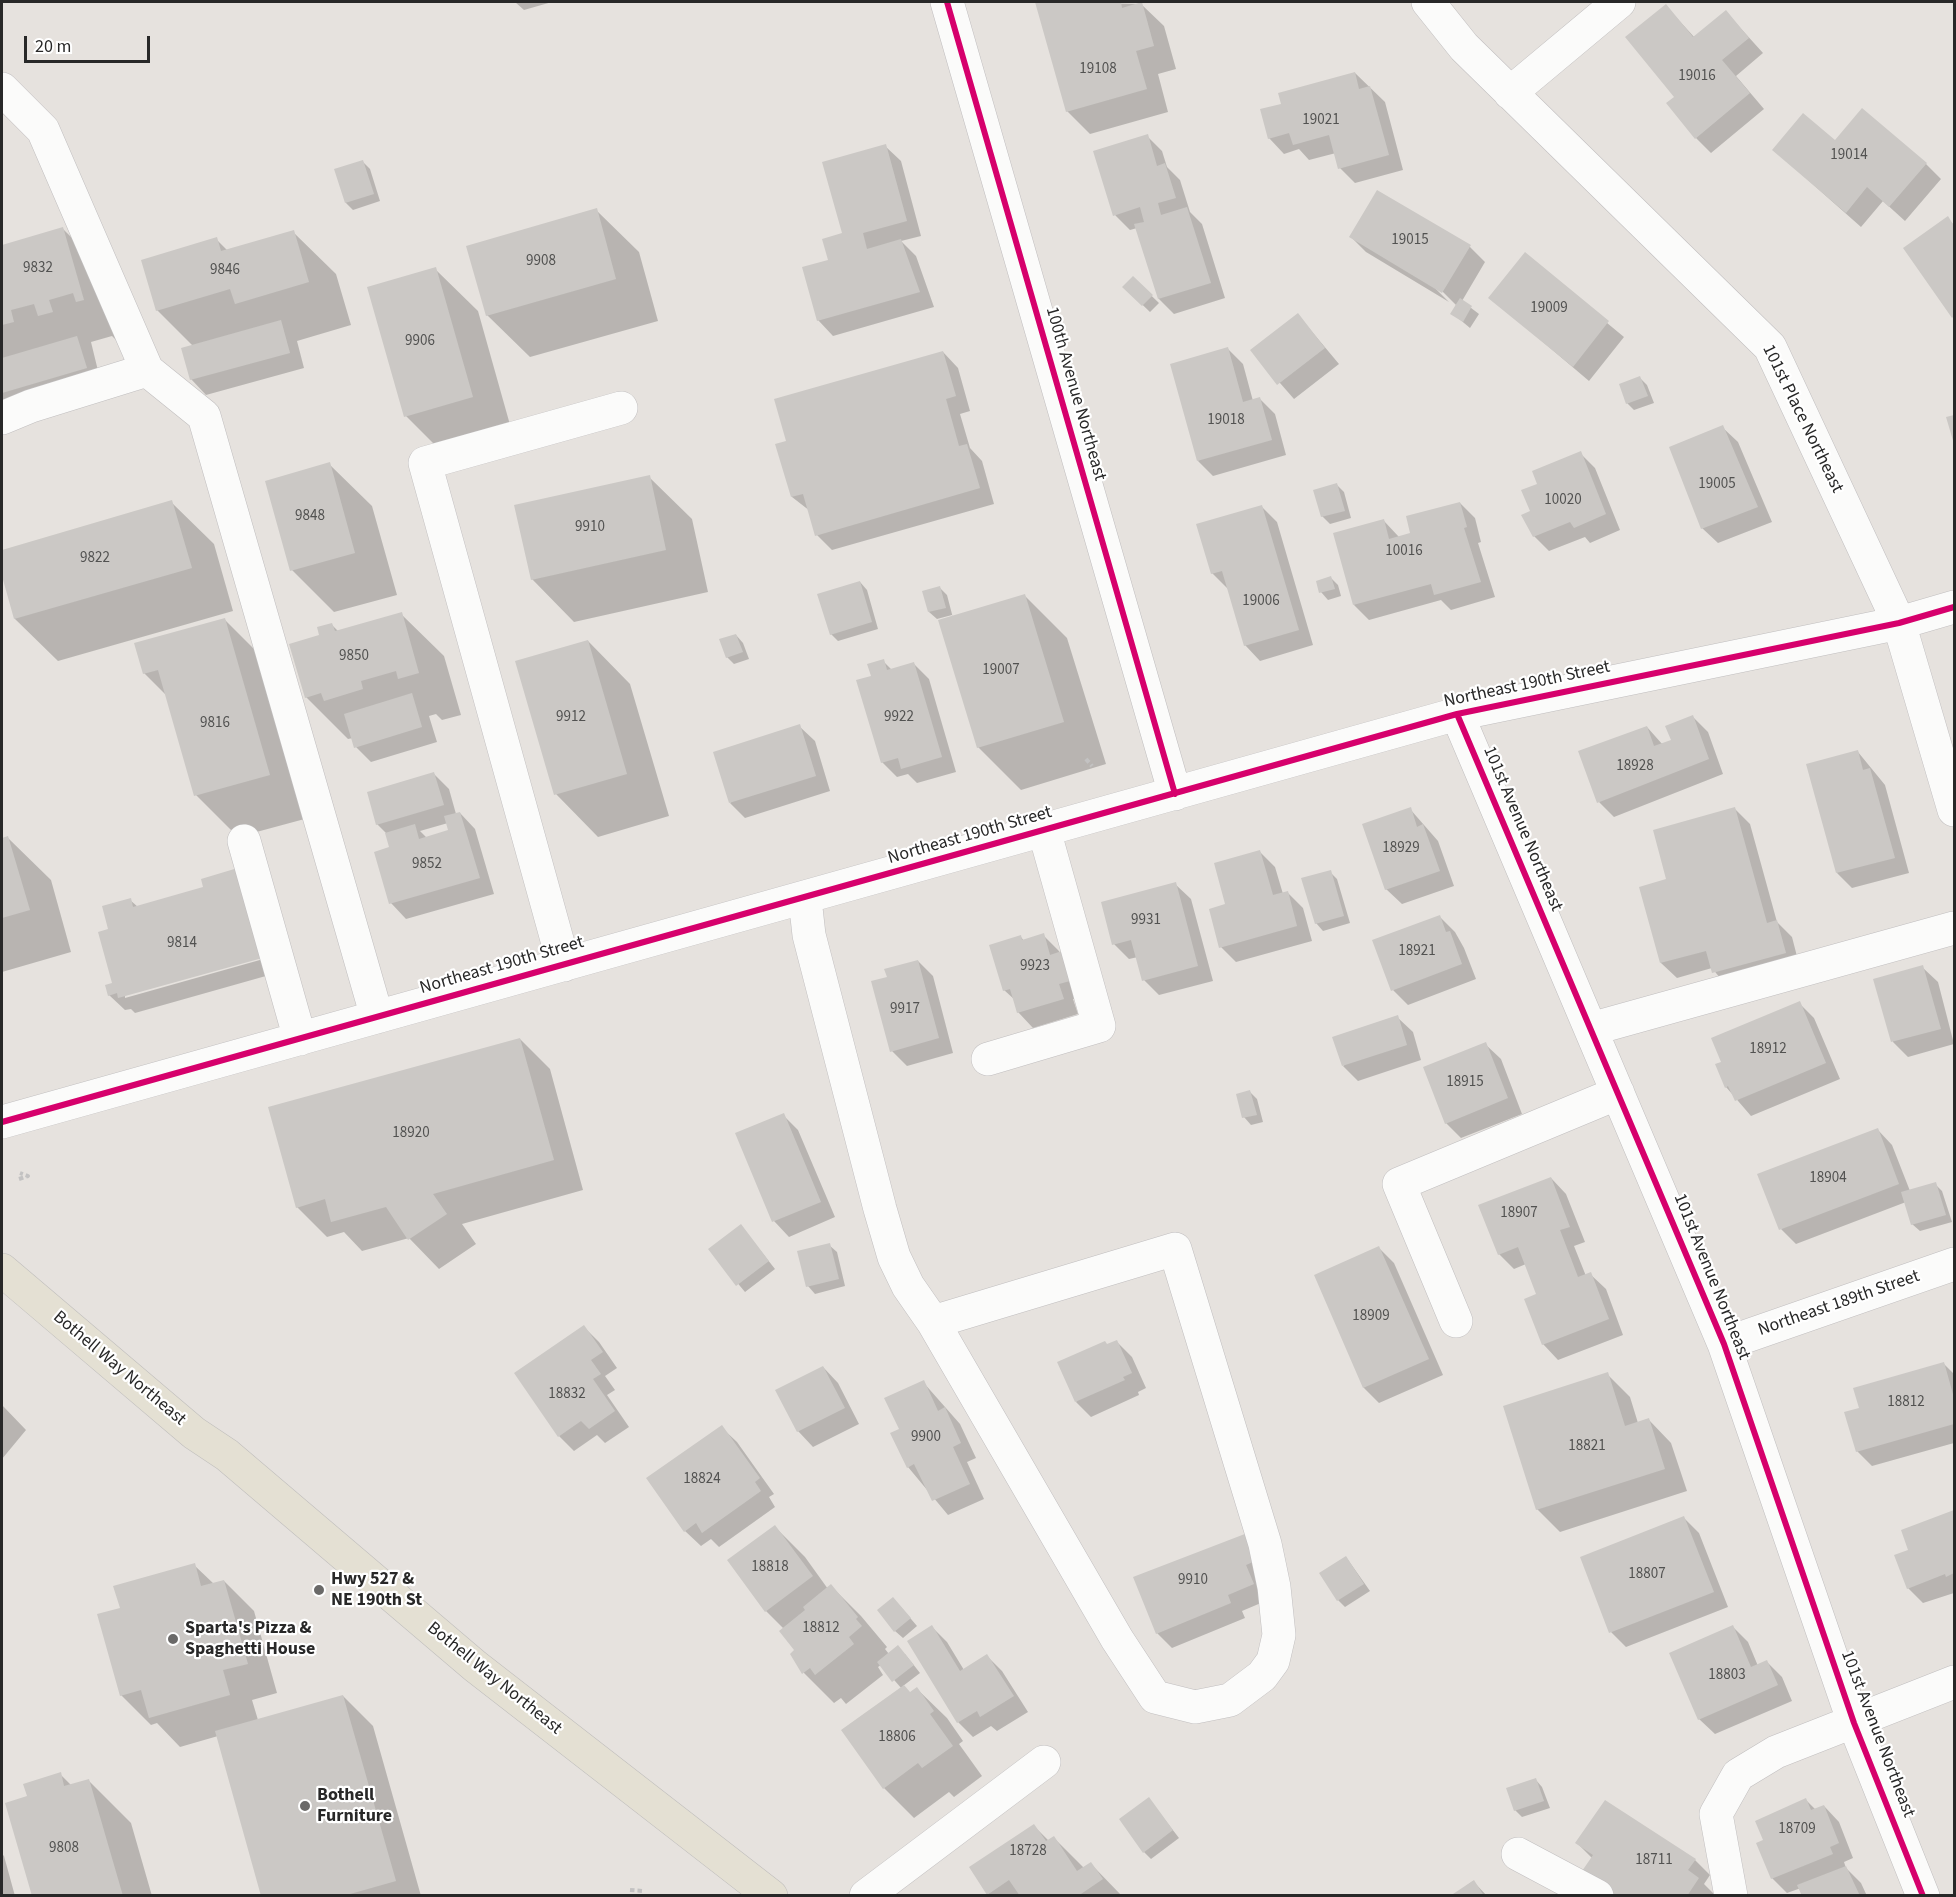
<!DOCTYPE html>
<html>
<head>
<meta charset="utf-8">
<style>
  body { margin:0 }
  #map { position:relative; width:1956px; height:1897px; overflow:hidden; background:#e6e2de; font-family:"Source Sans 3",sans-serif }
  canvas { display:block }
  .frame { position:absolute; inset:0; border:3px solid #282828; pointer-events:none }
  .scale { position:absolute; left:24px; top:36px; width:126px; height:27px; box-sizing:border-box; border:3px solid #282828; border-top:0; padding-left:8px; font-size:18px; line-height:21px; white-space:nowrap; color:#282828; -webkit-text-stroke:4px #fff; paint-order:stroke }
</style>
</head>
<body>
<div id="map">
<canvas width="1956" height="1897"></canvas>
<div class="frame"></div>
<div class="scale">20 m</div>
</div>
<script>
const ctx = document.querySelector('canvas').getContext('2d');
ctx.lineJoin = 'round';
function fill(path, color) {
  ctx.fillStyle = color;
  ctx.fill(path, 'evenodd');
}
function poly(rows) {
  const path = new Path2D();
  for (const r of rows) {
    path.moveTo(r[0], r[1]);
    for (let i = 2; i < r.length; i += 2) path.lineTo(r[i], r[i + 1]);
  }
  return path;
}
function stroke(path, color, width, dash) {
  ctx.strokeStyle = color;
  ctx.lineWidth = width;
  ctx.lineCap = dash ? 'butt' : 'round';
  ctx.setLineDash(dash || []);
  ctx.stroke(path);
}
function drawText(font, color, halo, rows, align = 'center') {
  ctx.font = font + ' "Source Sans 3",sans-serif';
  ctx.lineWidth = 4.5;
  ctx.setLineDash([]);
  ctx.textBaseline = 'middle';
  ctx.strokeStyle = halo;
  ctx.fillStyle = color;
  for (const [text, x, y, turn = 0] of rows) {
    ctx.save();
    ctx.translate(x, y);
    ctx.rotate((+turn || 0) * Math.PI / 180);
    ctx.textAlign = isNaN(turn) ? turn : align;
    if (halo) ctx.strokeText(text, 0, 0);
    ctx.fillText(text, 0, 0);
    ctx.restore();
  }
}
const shadow = poly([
  [515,2,552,2,524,10],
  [1036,2,1141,4,1164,26,1176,69,1158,74,1168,112,1090,134,1067,111],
  [1666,6,1695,38,1726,12,1763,53,1736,76,1764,109,1711,153,1696,138,1676,97],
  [1355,73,1385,102,1403,170,1355,183,1340,168,1336,153,1309,160,1299,149,1284,154,1269,138,1283,105],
  [1147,136,1162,151,1167,167,1180,180,1190,212,1202,224,1225,298,1174,314,1159,299,1137,228,1130,230,1115,215],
  [1835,142,1926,164,1941,179,1905,221,1883,201,1861,227,1774,150],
  [885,146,901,161,921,236,901,241,916,256,934,307,833,336,818,320,830,261],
  [362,161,370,169,380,201,353,210,346,203,336,170],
  [596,210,639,252,658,321,530,357,487,315],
  [1947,218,1954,225,1954,319,1953,317],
  [63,229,105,271,120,344,112,336,91,342,101,383,2,411,2,246],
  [293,232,336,274,351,325,297,341,304,368,206,395,191,379,193,346,157,310,216,239,228,251],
  [1351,237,1470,247,1485,262,1462,301,1479,314,1470,328,1452,313,1456,305,1438,287,1436,289,1449,302,1366,252],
  [1525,255,1624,337,1589,381,1490,297],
  [435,269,478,311,514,439,448,458,406,416],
  [1133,278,1159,303,1150,312,1124,287],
  [1298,315,1339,364,1294,399,1252,351],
  [1228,349,1243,364,1253,401,1260,399,1275,414,1286,455,1213,476,1198,461],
  [943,352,958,368,970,411,960,414,970,448,982,461,994,504,832,550,817,535,810,511,792,497,788,442],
  [1640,378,1647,385,1654,403,1634,410,1627,403],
  [1722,427,1738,442,1772,522,1718,543,1702,528],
  [1580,453,1595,468,1620,530,1590,543,1585,537,1549,551,1534,536,1532,512,1539,485],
  [329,464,372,506,397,595,334,612,292,570],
  [649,477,692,519,708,592,574,622,532,579],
  [1337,485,1344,492,1351,518,1330,524,1322,516],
  [171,502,214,544,233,611,58,661,15,619,2,571,2,551],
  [1460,503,1475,518,1481,542,1478,543,1495,597,1451,610,1441,600,1369,620,1354,605,1384,521,1399,537,1412,534],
  [1262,507,1277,522,1313,645,1260,661,1245,645,1228,589,1212,573],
  [1331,578,1338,585,1341,596,1328,600,1321,592],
  [860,582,867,590,878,629,838,641,831,634],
  [940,588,947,595,953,618,1025,596,1067,638,1106,764,1021,790,978,747,952,615,937,619,929,612],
  [401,614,444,656,461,715,442,720,436,714,429,716,437,742,371,762,356,747,353,738,348,739,306,697,321,636,332,625,339,632],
  [225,620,267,662,312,817,238,837,196,795,167,696,144,673],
  [736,635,743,643,749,659,734,664,727,657],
  [588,641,630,684,669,816,598,837,556,794],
  [883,661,892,670,914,664,929,679,956,772,917,783,908,774,897,777,882,762,872,677],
  [1693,717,1708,732,1723,774,1614,817,1599,802,1647,727,1663,745,1673,741],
  [799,726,815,741,830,791,745,818,730,803],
  [1858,752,1885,785,1909,873,1852,888,1837,873],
  [434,774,449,789,456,814,460,813,475,829,494,894,406,919,391,903,391,848,387,834,377,824],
  [448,823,450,831,427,838,420,831],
  [1410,809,1438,841,1454,886,1402,904,1386,889],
  [1735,809,1750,824,1777,922,1792,937,1800,968,1728,988,1712,968,1677,978,1661,963,1668,880],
  [8,838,51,880,71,952,2,972,2,839],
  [1260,852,1275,867,1283,894,1288,893,1303,908,1312,941,1236,962,1221,947,1227,906],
  [241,869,256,884,280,972,135,1013,131,1009,125,1010,109,995,107,986,114,984,100,933,110,930,104,907,130,900,138,907,205,889,203,880],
  [273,953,274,956,125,998,125,995],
  [1330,872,1337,879,1350,923,1323,931,1316,923],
  [1175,884,1191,899,1213,981,1159,995,1144,980,1138,957,1129,959,1114,944],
  [1440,917,1455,932,1464,948,1476,979,1408,1005,1393,990],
  [1043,935,1058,950,1092,994,1073,999,1078,1014,1033,1028,1018,1012,1015,1000,1004,990,1021,937,1024,941],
  [918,961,933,976,953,1053,907,1066,892,1051,889,978],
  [1922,967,1938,982,1954,1044,1908,1057,1893,1042,1875,980],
  [1799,1003,1814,1018,1840,1079,1751,1116,1726,1087],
  [1397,1017,1413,1032,1421,1060,1358,1081,1343,1066],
  [520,1039,550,1069,583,1190,462,1224,476,1244,439,1269,409,1238,362,1251,344,1232,327,1237,297,1207],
  [1485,1044,1501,1059,1522,1114,1461,1138,1446,1123],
  [1250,1092,1257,1099,1263,1122,1251,1125,1244,1117],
  [783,1115,798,1130,835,1217,789,1237,774,1221,737,1134],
  [1877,1129,1892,1145,1910,1191,1935,1184,1942,1191,1952,1222,1920,1231,1912,1224,1906,1202,1796,1244,1781,1229],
  [1551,1178,1566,1194,1585,1242,1574,1246,1586,1276,1590,1274,1606,1289,1623,1335,1558,1360,1543,1344,1538,1295,1526,1264,1514,1269,1499,1254],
  [741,1226,775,1269,745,1292,710,1250],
  [829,1245,837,1252,845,1286,815,1294,808,1286],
  [1379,1248,1394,1263,1443,1375,1379,1403,1364,1388,1316,1276],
  [584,1327,599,1342,617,1368,605,1376,615,1390,607,1395,629,1427,605,1443,597,1435,574,1451,559,1436],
  [1117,1342,1132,1357,1146,1388,1138,1392,1139,1395,1091,1417,1076,1402,1108,1345],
  [1943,1363,1954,1374,1954,1443,1872,1466,1857,1451,1861,1409],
  [823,1367,838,1383,859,1424,813,1447,798,1431],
  [1607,1374,1630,1397,1638,1423,1649,1420,1671,1443,1687,1491,1560,1532,1537,1509],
  [923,1382,960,1424,976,1458,967,1462,984,1499,948,1515,908,1467,901,1429],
  [2,1405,26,1430,2,1459],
  [721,1427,737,1442,774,1494,769,1497,775,1507,719,1547,711,1539,701,1546,685,1531],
  [1954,1512,1954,1593,1923,1603,1908,1588,1910,1550,1903,1531],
  [1684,1518,1699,1533,1728,1607,1626,1647,1611,1632],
  [775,1527,805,1557,828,1589,831,1586,861,1616,887,1647,885,1649,889,1654,905,1654,920,1673,903,1686,911,1694,917,1689,947,1718,963,1741,959,1744,982,1776,954,1797,949,1792,914,1818,884,1788,902,1689,881,1665,878,1667,883,1675,846,1704,841,1698,834,1703,804,1673,792,1654,796,1651,784,1629,766,1611],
  [1249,1534,1268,1600,1242,1611,1245,1618,1172,1648,1157,1633],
  [1346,1557,1370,1591,1345,1607,1338,1600],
  [194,1565,214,1584,224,1581,254,1611,277,1693,252,1700,258,1720,343,1696,373,1726,421,1896,263,1896,218,1736,180,1747,157,1723,151,1725,121,1695,121,1609],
  [900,1606,917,1626,903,1638,895,1631],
  [1732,1626,1748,1642,1758,1666,1767,1662,1782,1677,1792,1701,1715,1734,1699,1719],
  [932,1627,947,1642,964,1670,987,1656,1002,1671,1028,1712,997,1731,991,1726,973,1737,958,1722],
  [60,1774,71,1785,88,1780,131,1823,152,1896,34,1896,29,1797],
  [1535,1779,1542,1787,1550,1808,1522,1817,1515,1810],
  [1149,1799,1179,1838,1151,1859,1144,1852],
  [1805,1799,1816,1810,1824,1806,1839,1822,1853,1858,1844,1862,1846,1868,1861,1883,1867,1896,1804,1896,1801,1888,1787,1893,1772,1878,1765,1840],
  [1034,1826,1049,1841,1054,1838,1084,1868,1091,1864,1122,1896,990,1896,988,1894],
  [1577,1843,1695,1860,1710,1875,1704,1884,1714,1894,1607,1896,1592,1858],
  [2,1854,4,1856,15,1896,2,1896],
  [1473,1881,1487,1896,1452,1896]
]);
const building = poly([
  [1035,2,1121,2,1122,8,1142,2,1154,46,1136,51,1147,89,1066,112],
  [1666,4,1693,37,1726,10,1749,38,1722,60,1750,93,1695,139,1666,103,1674,97,1625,37],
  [1355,72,1359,89,1370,86,1389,155,1338,169,1329,135,1293,145,1289,133,1268,139,1260,109,1281,104,1278,93],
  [1862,108,1927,163,1889,207,1867,187,1846,213,1772,150,1803,113,1835,140],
  [1148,134,1157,166,1165,163,1176,198,1158,203,1161,215,1187,207,1211,283,1158,299,1134,224,1144,222,1140,207,1113,216,1093,151],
  [886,144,907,221,863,233,867,249,901,239,920,292,817,321,802,267,828,260,822,239,842,233,822,162],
  [363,160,374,194,345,203,334,169],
  [1377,190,1471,245,1442,293,1349,237],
  [597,208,616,279,486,316,466,246],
  [1948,216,1954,226,1954,316,1952,318,1903,248],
  [63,227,84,300,76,302,73,293,49,300,53,312,38,316,34,304,11,310,14,322,2,325,2,245],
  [294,230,309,282,235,304,230,289,156,311,141,260,217,237,221,251],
  [1525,252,1609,321,1573,367,1488,298],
  [436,267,473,397,404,417,367,287],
  [1133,276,1153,295,1142,306,1122,287],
  [1460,298,1472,306,1463,322,1450,314],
  [1298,313,1325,348,1277,385,1250,350],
  [281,320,290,353,190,380,181,348],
  [77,336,87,368,2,393,2,358],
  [1228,347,1243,402,1260,397,1272,440,1197,461,1170,364],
  [943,351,956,396,946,399,959,446,967,444,980,488,815,536,803,494,791,497,775,444,786,441,774,399],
  [1640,376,1648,396,1626,404,1619,384],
  [1954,415,1954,444,1946,417],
  [1723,425,1758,507,1701,529,1669,447],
  [1581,451,1606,514,1574,528,1570,522,1533,537,1521,515,1530,511,1521,490,1537,484,1532,471],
  [330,462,355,553,290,571,265,481],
  [650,475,666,550,531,580,514,505],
  [1337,483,1345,511,1321,517,1313,490],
  [172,500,192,568,14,619,2,576,2,550],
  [1460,502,1467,527,1464,528,1481,582,1434,595,1431,584,1353,605,1333,533,1384,519,1389,539,1410,533,1406,516],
  [1262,505,1299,630,1244,646,1222,571,1211,574,1196,524],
  [1331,576,1335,589,1319,593,1316,581],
  [860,581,872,622,830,635,817,594],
  [940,586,946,608,928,612,922,591],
  [1025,594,1064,722,977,748,938,620],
  [402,612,419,673,398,679,396,671,361,681,363,689,324,701,321,693,305,698,289,644,319,635,317,627,332,623,335,631],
  [225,618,270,775,194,796,158,670,143,674,134,643],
  [736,634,743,652,726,658,719,639],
  [588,640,627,774,554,795,515,661],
  [884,659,887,670,914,662,942,757,901,769,898,758,881,763,856,680,871,676,867,664],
  [412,693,422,727,354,748,344,714],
  [1693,715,1709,759,1597,803,1578,751,1647,726,1654,746,1671,740,1665,726],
  [800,724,816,776,729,803,713,752],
  [1858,750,1863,770,1870,768,1895,858,1836,873,1806,764],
  [434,772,444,805,376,825,367,792],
  [1411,807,1417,827,1423,824,1440,871,1385,890,1362,824],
  [1735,807,1767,923,1777,920,1786,953,1712,973,1706,951,1660,963,1639,887,1666,879,1653,830],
  [460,812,480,878,389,904,374,852,389,847,385,833,415,824,419,839,448,830,444,816],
  [8,836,30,910,2,918,2,838],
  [1260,850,1273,895,1288,891,1297,926,1219,948,1209,909,1225,904,1214,863],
  [241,867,266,957,118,998,117,993,108,996,105,985,112,983,98,932,108,929,102,906,131,898,133,907,203,887,201,879],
  [1331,870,1344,916,1315,924,1301,878],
  [1176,882,1198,966,1142,981,1131,940,1112,945,1101,902],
  [1440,915,1446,932,1450,931,1462,964,1391,991,1372,940],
  [1044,933,1050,955,1068,949,1077,979,1059,984,1064,999,1017,1013,1010,989,1003,991,989,945,1021,935,1022,940],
  [918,960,939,1038,890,1052,871,981,887,977,884,969],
  [1923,965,1941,1029,1891,1042,1873,979],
  [1800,1001,1826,1063,1735,1101,1728,1086,1725,1088,1715,1064,1721,1062,1711,1038],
  [1398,1015,1407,1045,1342,1066,1332,1037],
  [520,1038,554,1160,433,1194,447,1214,408,1240,386,1207,331,1222,325,1199,296,1208,268,1107],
  [1486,1042,1508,1098,1445,1124,1423,1067],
  [1250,1090,1257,1115,1242,1118,1236,1094],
  [784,1113,821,1202,772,1222,735,1133],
  [1878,1128,1899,1184,1779,1230,1757,1174],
  [1551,1177,1570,1227,1560,1230,1578,1277,1591,1272,1609,1319,1542,1345,1524,1299,1536,1294,1518,1247,1498,1255,1478,1205],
  [1936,1182,1946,1215,1911,1225,1901,1192],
  [741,1224,769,1261,736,1286,708,1249],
  [830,1243,839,1279,806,1287,797,1251],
  [1379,1246,1429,1359,1363,1388,1314,1275],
  [584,1325,603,1352,591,1360,601,1374,593,1379,615,1411,589,1429,581,1421,558,1437,514,1373],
  [1117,1340,1132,1373,1123,1377,1125,1380,1075,1402,1057,1362,1105,1341,1107,1344],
  [1944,1362,1954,1398,1954,1424,1856,1452,1844,1412,1859,1408,1853,1388],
  [823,1366,845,1408,797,1432,775,1390],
  [1608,1372,1625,1426,1649,1418,1665,1469,1536,1510,1503,1406],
  [924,1380,938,1411,945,1407,961,1443,953,1447,970,1484,932,1501,914,1464,907,1468,890,1433,899,1429,884,1398],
  [722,1425,760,1478,755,1482,761,1491,702,1533,696,1523,684,1532,646,1478],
  [1954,1510,1954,1573,1946,1577,1945,1574,1907,1589,1894,1555,1908,1550,1901,1530],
  [1684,1516,1714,1592,1609,1633,1580,1557],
  [775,1525,813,1576,765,1612,727,1560],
  [1250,1532,1260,1559,1246,1565,1254,1584,1228,1595,1231,1603,1156,1634,1133,1577],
  [1346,1556,1364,1584,1337,1601,1319,1573],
  [195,1563,201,1586,224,1580,248,1664,223,1670,230,1695,149,1718,141,1690,120,1696,97,1614,120,1608,113,1586],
  [831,1584,858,1617,856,1619,862,1626,849,1637,854,1644,815,1675,810,1668,802,1674,790,1654,794,1650,779,1631,805,1610,803,1607],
  [893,1597,911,1618,894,1632,877,1610],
  [932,1625,960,1671,987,1654,1014,1696,980,1717,977,1711,957,1723,907,1641],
  [1733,1625,1751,1667,1767,1660,1778,1685,1698,1720,1669,1653],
  [898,1645,914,1665,892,1682,877,1662],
  [904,1685,910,1692,917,1687,934,1711,930,1714,953,1746,922,1768,918,1763,883,1789,841,1730],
  [343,1695,396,1881,343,1896,261,1896,215,1731],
  [61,1772,64,1786,89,1779,123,1896,32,1896,5,1803,27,1796,23,1784],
  [1536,1778,1544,1801,1514,1811,1506,1788],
  [1149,1797,1173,1830,1143,1853,1119,1819],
  [1806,1798,1811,1810,1824,1805,1839,1843,1830,1847,1833,1854,1771,1879,1756,1843,1763,1840,1755,1821],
  [1605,1800,1696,1859,1688,1870,1699,1878,1687,1896,1612,1896,1580,1874,1593,1855,1575,1843],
  [1034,1824,1046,1841,1054,1836,1077,1871,1091,1862,1103,1879,1078,1896,1020,1896,1009,1880,987,1895,969,1867],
  [1846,1866,1860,1896,1802,1896,1797,1885],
  [1474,1880,1484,1896,1450,1896]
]);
const path = poly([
  [1086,759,1092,766],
  [19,1179,28,1176,20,1173],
  [630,1890,643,1891]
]);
const minor = poly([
  [947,2,1175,794],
  [1428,2,1464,47,1770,347,1899,623,1954,810],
  [2,89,43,130,147,370,204,416,377,1017],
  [1510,93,1619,2],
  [2,418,31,406,147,370],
  [1457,714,1724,1344,1854,1723,1923,1896],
  [244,841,300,1039],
  [805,899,809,935,880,1209,894,1257,908,1286,933,1322,1117,1639,1155,1697,1195,1707,1230,1700,1262,1676,1273,1661,1279,1635,1274,1587,1265,1544,1175,1249,933,1322],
  [564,965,425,463,621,408],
  [1591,1029,1954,928],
  [988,1059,1099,1026,1044,830],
  [2,1122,1457,714,1899,623,1954,607],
  [1456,1321,1399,1184,1618,1093],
  [1724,1344,1954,1264],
  [1518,1854,1597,1896],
  [866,1896,1044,1762],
  [1731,1896,1716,1814,1738,1775,1776,1752,1954,1682]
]);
const major = poly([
  [2,1270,194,1433,227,1455,475,1666,771,1896]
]);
const cycleway = poly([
  [947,2,1175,794],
  [1457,714,1724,1344,1854,1723,1923,1896],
  [2,1122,1457,714,1899,623,1954,607]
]);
const markers = [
  [319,1590,6,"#6a6968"],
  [173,1639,6,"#6a6968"],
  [305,1806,6,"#6a6968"]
];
const numberNames = [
  ["19108",1098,70],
  ["19016",1697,77],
  ["19021",1321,121],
  ["19014",1849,156],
  ["19015",1410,241],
  ["9908",541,262],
  ["9832",38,269],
  ["9846",225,271],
  ["19009",1549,309],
  ["9906",420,342],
  ["19018",1226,421],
  ["19005",1717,485],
  ["10020",1563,501],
  ["9848",310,517],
  ["9910",590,528],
  ["10016",1404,552],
  ["9822",95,559],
  ["19006",1261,602],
  ["9850",354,657],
  ["19007",1001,671],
  ["9912",571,718],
  ["9922",899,718],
  ["9816",215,724],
  ["18928",1635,767],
  ["18929",1401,849],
  ["9852",427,865],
  ["9931",1146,921],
  ["9814",182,944],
  ["18921",1417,952],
  ["9923",1035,967],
  ["9917",905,1010],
  ["18912",1768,1050],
  ["18915",1465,1083],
  ["18920",411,1134],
  ["18904",1828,1179],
  ["18907",1519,1214],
  ["18909",1371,1317],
  ["18832",567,1395],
  ["18812",1906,1403],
  ["9900",926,1438],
  ["18821",1587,1447],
  ["18824",702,1480],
  ["18818",770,1568],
  ["18807",1647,1575],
  ["9910",1193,1581],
  ["18812",821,1629],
  ["18803",1727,1676],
  ["18806",897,1738],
  ["18709",1797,1830],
  ["9808",64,1849],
  ["18728",1028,1852],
  ["18711",1654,1861]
];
const streetNames = [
  ["100th Avenue Northeast",1075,394,74],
  ["101st Place Northeast",1802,419,64],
  ["Northeast 190th Street",1527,685,-12],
  ["101st Avenue Northeast",1522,829,67],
  ["Northeast 190th Street",970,836,-16],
  ["Northeast 190th Street",502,966,-16],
  ["101st Avenue Northeast",1711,1277,68],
  ["Northeast 189th Street",1839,1304,-19],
  ["Bothell Way Northeast",119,1369,40],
  ["Bothell Way Northeast",494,1679,39],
  ["101st Avenue Northeast",1877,1734,69]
];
const poiNames = [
  ["Hwy 527 &",331,1580],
  ["NE 190th St",331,1601],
  ["Sparta's Pizza &",185,1629],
  ["Spaghetti House",185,1650],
  ["Bothell",317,1796],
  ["Furniture",317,1817]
];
fill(shadow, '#0003');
fill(building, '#cbc8c5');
stroke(minor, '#c0bebf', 34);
stroke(major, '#bfbdbc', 34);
stroke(path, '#c3c2c2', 4, [4.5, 3]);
stroke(minor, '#fbfbfa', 33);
stroke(major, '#e4e0d3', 33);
stroke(cycleway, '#d6006c', 6);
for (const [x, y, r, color] of markers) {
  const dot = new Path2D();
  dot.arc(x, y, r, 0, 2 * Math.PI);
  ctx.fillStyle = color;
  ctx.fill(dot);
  stroke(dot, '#fff', 2);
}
drawText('15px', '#525251', null, numberNames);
drawText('18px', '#282828', '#fff', streetNames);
drawText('bold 18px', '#282828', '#fff', poiNames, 'left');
</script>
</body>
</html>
